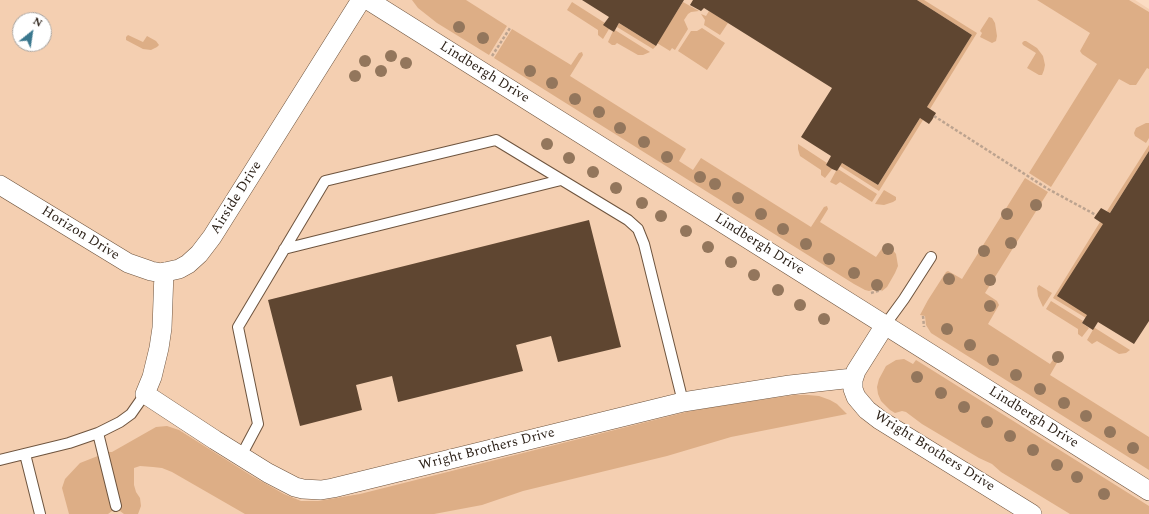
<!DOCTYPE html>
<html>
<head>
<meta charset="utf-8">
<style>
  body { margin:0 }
  #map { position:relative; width:1149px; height:514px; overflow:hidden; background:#fbdcc3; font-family:Spectral,serif }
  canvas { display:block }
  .north { position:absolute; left:12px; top:12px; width:40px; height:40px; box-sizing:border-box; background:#fff; border:1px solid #a9a5a1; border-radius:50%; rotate:30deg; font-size:11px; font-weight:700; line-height:16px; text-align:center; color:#291e15 }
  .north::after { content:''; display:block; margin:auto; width:14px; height:18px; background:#3a778e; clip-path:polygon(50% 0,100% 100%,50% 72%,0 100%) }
</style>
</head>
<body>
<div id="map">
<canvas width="1149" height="514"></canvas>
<div class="north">N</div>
</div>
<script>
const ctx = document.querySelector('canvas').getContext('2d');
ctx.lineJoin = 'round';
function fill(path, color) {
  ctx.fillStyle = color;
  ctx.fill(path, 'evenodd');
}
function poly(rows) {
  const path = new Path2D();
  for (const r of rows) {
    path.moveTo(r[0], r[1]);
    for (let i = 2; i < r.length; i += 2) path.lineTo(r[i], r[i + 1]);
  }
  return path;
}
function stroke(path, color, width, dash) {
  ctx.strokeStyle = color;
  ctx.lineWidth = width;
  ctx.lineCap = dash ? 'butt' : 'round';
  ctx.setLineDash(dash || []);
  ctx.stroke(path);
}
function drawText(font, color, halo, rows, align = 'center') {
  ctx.font = font + ' Spectral,serif';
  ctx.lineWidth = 4;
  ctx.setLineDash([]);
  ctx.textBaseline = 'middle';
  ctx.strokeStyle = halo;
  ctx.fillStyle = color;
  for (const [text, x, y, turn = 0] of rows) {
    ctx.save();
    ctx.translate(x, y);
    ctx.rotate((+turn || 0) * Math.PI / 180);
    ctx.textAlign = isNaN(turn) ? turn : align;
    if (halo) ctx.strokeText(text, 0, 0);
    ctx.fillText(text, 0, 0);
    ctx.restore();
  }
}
const built = poly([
  [0,0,1135,0,1149,9,1149,514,0,514],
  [20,20,44,20,44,44,20,44]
]);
const green = poly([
  [412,0,466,0,507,26,489,55,437,23,418,8],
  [917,0,924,0,977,33,930,109,927,107,972,35],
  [1037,0,1129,0,1149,12,1149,69,1147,68,1136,85,1130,85,1119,79,1051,187,1029,173,1097,64,1082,54,1080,51,1090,33],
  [572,2,605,23,609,29,603,39,598,35,598,30,567,10],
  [683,2,699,11,691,12,688,14,684,20,688,29,675,50,672,48,670,51,657,43],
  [709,11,728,23,720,35,704,25,705,20,701,14,706,16],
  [989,17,992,18,995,23,997,36,996,41,992,43,980,37,982,33,980,31],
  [619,23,656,46,653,49,617,27],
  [702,28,725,43,707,70,678,51,691,31,697,31],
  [512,29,571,65,579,53,582,52,583,55,570,76,686,149,679,161,693,170,701,158,811,227,824,207,827,206,828,209,820,222,876,257,885,244,888,244,896,254,898,266,895,273,887,287,882,291,880,288,869,291,865,290,854,284,494,58],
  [615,30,650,52,643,55,638,55,617,43,615,45,612,45,608,42,613,31,614,32],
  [128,35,143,42,147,36,156,41,159,45,157,47,151,50,143,49,126,40,126,37],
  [1024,41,1026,41,1037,48,1043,56,1045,65,1044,70,1042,75,1039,75,1027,68,1036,53,1023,45,1022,43],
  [920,118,923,120,879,191,840,166,842,163,878,185],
  [1146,123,1149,123,1149,138,1146,143,1135,136,1134,133,1136,128],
  [798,144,827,163,826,165,832,169,825,178,821,175,821,170,800,156,798,149],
  [1149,145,1149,151,1110,213,1107,211],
  [838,169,877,194,872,202,840,182,836,185,830,182,836,171,837,171],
  [1025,178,1048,192,985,293,997,301,999,305,988,324,1050,364,1059,351,1061,351,1063,353,1062,354,1050,375,1149,437,1149,470,931,333,926,325,925,316,920,315,928,300,946,272,948,271,962,279],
  [884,190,896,197,896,200,893,202,884,205,875,204],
  [1100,222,1103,224,1087,315,1086,318,1053,298],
  [1039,285,1052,293,1043,307,1038,296,1037,288],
  [1051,301,1083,321,1082,323,1089,328,1082,337,1078,334,1078,329,1046,309],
  [1094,328,1095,328,1130,350,1126,353,1119,354,1097,341,1092,344,1087,340],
  [904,359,913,364,916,360,1149,506,1149,514,1070,514,1001,472,992,464,979,458,922,424,906,412,902,411,895,413,890,410,881,401,878,394,877,387,879,379,886,366,896,360],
  [794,395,808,395,819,396,830,400,837,404,847,414,731,437,667,456,523,491,482,505,434,514,245,514,172,472,162,468,153,467,140,466,134,468,134,485,136,492,140,498,141,506,138,514,124,514,116,508,108,514,69,514,62,488,65,479,80,463,108,452,112,452,156,427,167,426,179,430,252,476,284,494,301,501,318,501,360,494,686,412,713,407]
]);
const building = poly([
  [582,0,684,0,656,46,619,23,614,32,609,29,603,25,609,17],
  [693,0,917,0,972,35,927,107,936,113,932,120,929,124,920,118,878,185,842,163,837,171,832,169,826,165,831,156,801,137,832,88,704,8,701,11,690,5],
  [1149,151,1149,321,1134,344,1098,322,1093,330,1082,323,1087,315,1057,296,1103,224,1094,218,1096,215,1101,208,1110,213],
  [589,220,621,347,558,362,551,336,516,345,523,371,398,402,392,376,356,385,362,410,300,426,268,300]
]);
const path = poly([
  [492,56,510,28],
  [934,116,1048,189,1096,215],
  [871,293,881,290],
  [923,316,924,327]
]);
const service = poly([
  [284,249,561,180],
  [885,325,904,299,931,257],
  [98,433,116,506],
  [25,454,40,514],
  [241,456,258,424,238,327,325,181,496,140,628,220,638,229,644,244,683,402],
  [0,460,69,443,98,433,120,422,131,414,145,394]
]);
const minor = poly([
  [368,0,1149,491],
  [0,185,128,263,151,271,161,273,179,269,188,264,199,254,212,237,361,0],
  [164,272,162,328,159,348,152,377,145,394,215,440,268,473,295,487,303,489,321,490,333,488,683,402,790,385,853,378],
  [885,325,856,371,853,380,853,389,856,397,867,410,880,420,1032,514]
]);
const trees = [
  [459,27],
  [483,38],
  [391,56],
  [365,61],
  [406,63],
  [381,71],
  [530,71],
  [355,76],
  [552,83],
  [575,99],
  [599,112],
  [620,128],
  [644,142],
  [547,144],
  [667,157],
  [569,158],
  [593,172],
  [700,177],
  [715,184],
  [616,188],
  [738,198],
  [642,203],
  [1036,205],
  [761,214],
  [1007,214],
  [661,216],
  [783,229],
  [686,231],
  [1011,243],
  [806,244],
  [708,247],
  [888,249],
  [984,251],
  [829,259],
  [731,262],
  [854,273],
  [754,275],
  [949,279],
  [990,280],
  [877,285],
  [778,290],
  [800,305],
  [990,306],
  [824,319],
  [947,329],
  [970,345],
  [1058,357],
  [993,360],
  [1016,375],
  [917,377],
  [1040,389],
  [941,393],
  [1064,403],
  [964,407],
  [1086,416],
  [987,422],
  [1110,432],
  [1010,436],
  [1133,448],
  [1033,450],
  [1057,465],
  [1077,477],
  [1104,494]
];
const streetNames = [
  ["Lindbergh Drive",484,73,32],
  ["Airside Drive",237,198,-58],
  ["Horizon Drive",80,234,32],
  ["Lindbergh Drive",759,245,32],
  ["Lindbergh Drive",1033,418,32],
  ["Wright Brothers Drive",487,450,-14],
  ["Wright Brothers Drive",934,452,32]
];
fill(built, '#f4cfb1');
fill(green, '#ddae86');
fill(building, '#5f4631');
stroke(service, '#6e543e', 12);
stroke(minor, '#6e543e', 20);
stroke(path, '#bca38f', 2.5, [3, 2]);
stroke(service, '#fff', 10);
stroke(minor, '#fff', 19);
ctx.fillStyle = '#93765c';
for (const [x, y] of trees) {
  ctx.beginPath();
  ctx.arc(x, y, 6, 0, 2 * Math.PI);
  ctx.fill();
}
drawText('14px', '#291e15', '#fff', streetNames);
</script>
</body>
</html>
